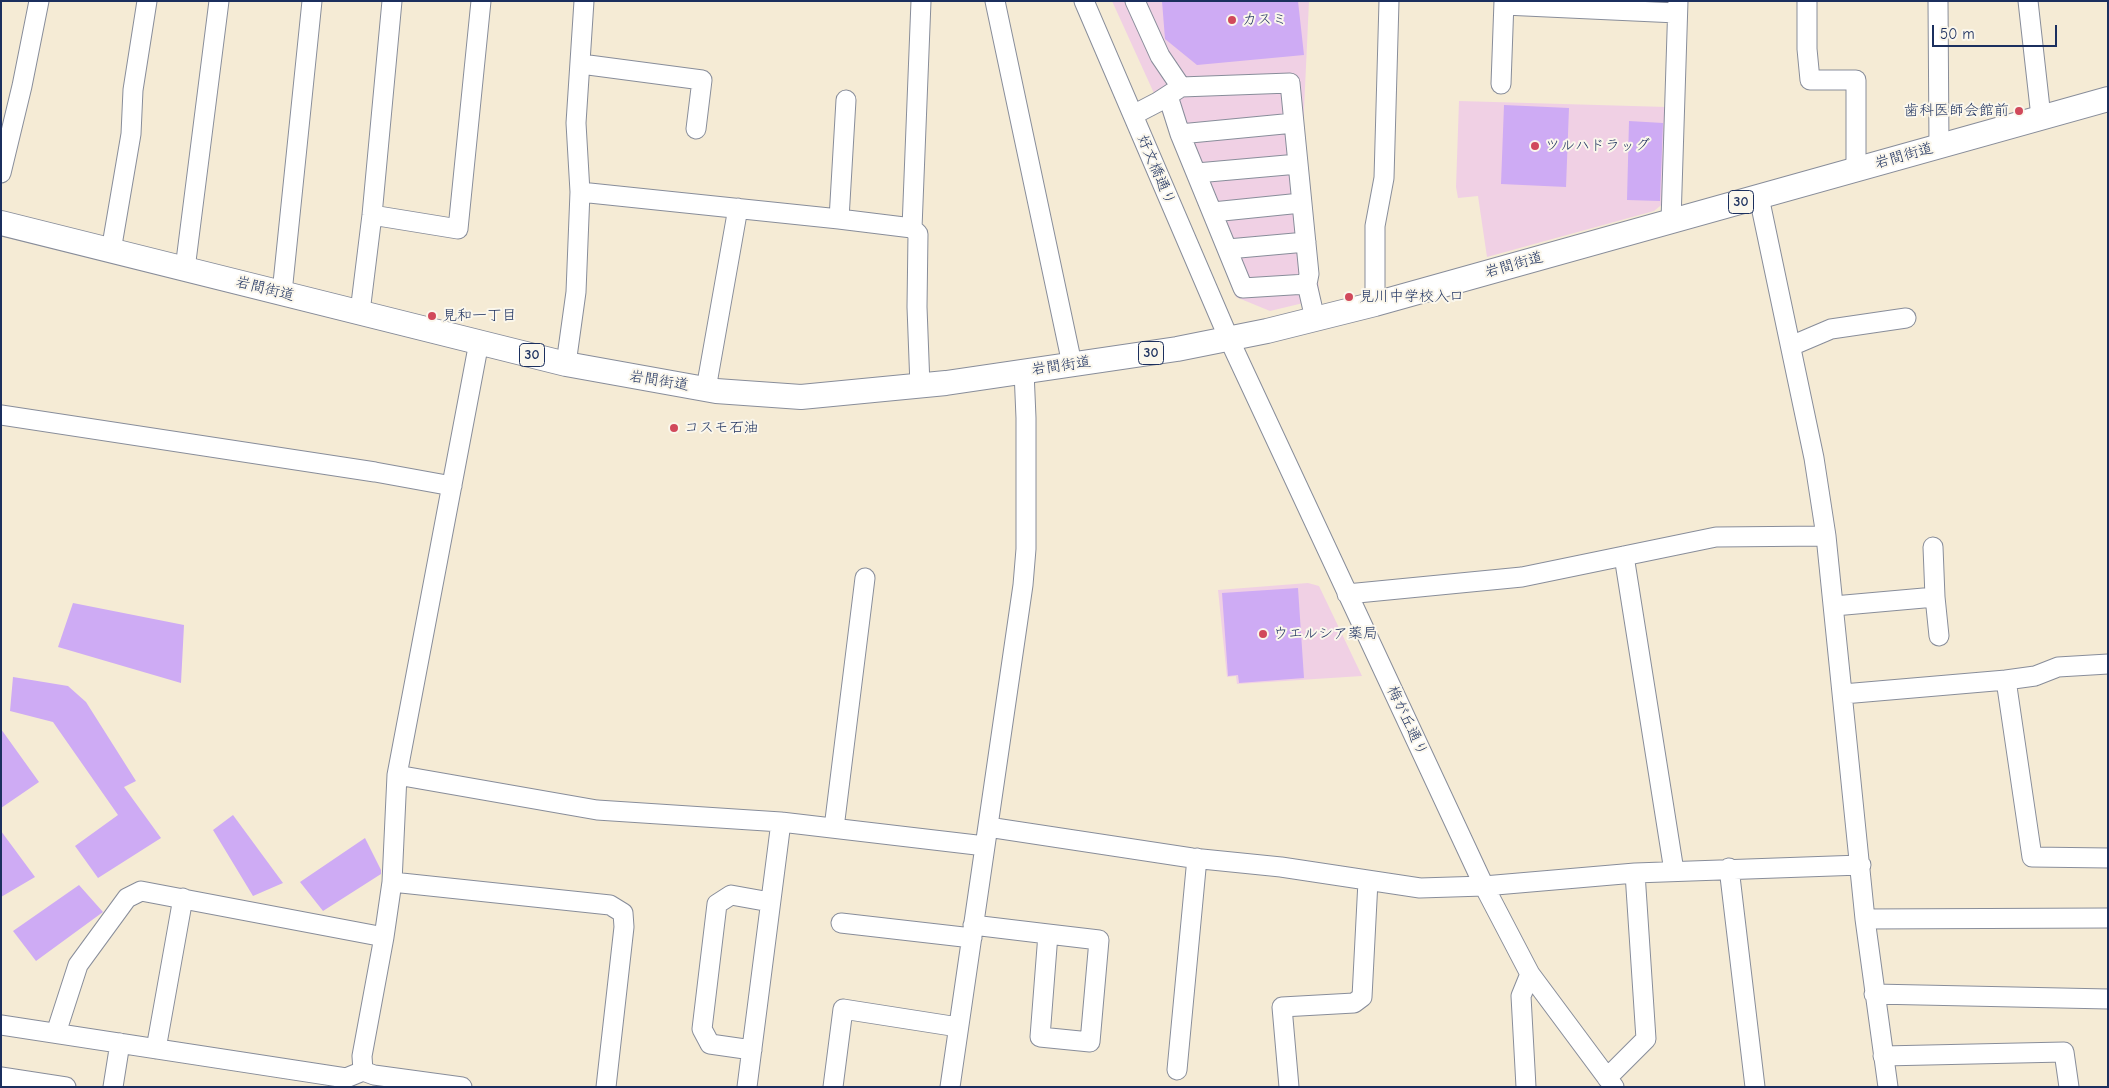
<!DOCTYPE html>
<html>
<head>
<meta charset="utf-8">
<style>
  body { margin:0 }
  #map { position:relative; width:2109px; height:1088px; overflow:hidden; background:#f5ebd5; font-family:"Comic Neue",sans-serif }
  canvas { display:block }
  .frame { position:absolute; inset:0; border:2px solid #1b2f5e; pointer-events:none }
  .scale { position:absolute; left:1932px; top:25px; width:125px; height:22px; box-sizing:border-box; border:2px solid #1b2f5e; border-top:0; padding-left:6px; font-size:15px; line-height:18px; white-space:nowrap; color:#1b2f5e; -webkit-text-stroke:4px #fbf7ec; paint-order:stroke }
</style>
</head>
<body>
<div id="map">
<canvas width="2109" height="1088"></canvas>
<div class="frame"></div>
<div class="scale">50 m</div>
</div>
<script>
const ctx = document.querySelector('canvas').getContext('2d');
ctx.lineJoin = 'round';
function fill(path, color) {
  ctx.fillStyle = color;
  ctx.fill(path, 'evenodd');
}
function poly(rows) {
  const path = new Path2D();
  for (const r of rows) {
    path.moveTo(r[0], r[1]);
    for (let i = 2; i < r.length; i += 2) path.lineTo(r[i], r[i + 1]);
  }
  return path;
}
function stroke(path, color, width, dash) {
  ctx.strokeStyle = color;
  ctx.lineWidth = width;
  ctx.lineCap = dash ? 'butt' : 'round';
  ctx.setLineDash(dash || []);
  ctx.stroke(path);
}
function drawText(font, color, halo, rows, align = 'center') {
  ctx.font = font + ' "Comic Neue","Klee One",sans-serif';
  ctx.lineWidth = 4;
  ctx.setLineDash([]);
  ctx.textBaseline = 'middle';
  ctx.strokeStyle = halo;
  ctx.fillStyle = color;
  for (const [text, x, y, turn = 0] of rows) {
    ctx.save();
    ctx.translate(x, y);
    ctx.rotate((+turn || 0) * Math.PI / 180);
    ctx.textAlign = isNaN(turn) ? turn : align;
    if (halo) ctx.strokeText(text, 0, 0);
    ctx.fillText(text, 0, 0);
    ctx.restore();
  }
}
const built = poly([
  [1112,1,1309,1,1302,153,1307,176,1320,299,1270,311,1236,297,1158,102],
  [1459,101,1667,107,1665,202,1654,211,1487,257,1478,196,1458,198,1456,187],
  [1308,583,1319,586,1362,676,1237,684,1236,676,1227,677,1218,590]
]);
const building = poly([
  [1162,1,1298,1,1304,55,1197,65,1165,39],
  [1504,105,1569,108,1566,187,1501,184],
  [1629,121,1663,123,1660,201,1627,200],
  [1298,588,1304,678,1239,683,1238,675,1228,676,1222,593],
  [73,603,184,625,181,683,58,647],
  [13,677,68,686,86,702,136,781,124,787,161,838,98,878,75,846,118,815,53,722,10,711],
  [1,729,39,782,1,808],
  [233,815,283,883,253,896,213,830],
  [1,831,35,877,1,897],
  [365,838,381,870,381,874,323,911,300,882],
  [79,885,103,912,36,961,13,931]
]);
const minor = poly([
  [995,1,1072,364],
  [1084,1,1229,339,1484,886,1530,974,1614,1087],
  [1135,1,1160,56,1181,87],
  [1807,1,1807,49,1810,80,1856,80,1856,169],
  [1938,1,1939,146],
  [2028,1,2041,117],
  [1504,5,1677,13],
  [581,64,702,80,696,129],
  [1501,84,1504,1],
  [1168,96,1180,134,1243,288,1307,284],
  [1133,115,1158,102,1181,87,1290,83,1309,274,1307,284,1315,319],
  [1180,134,1294,123],
  [1,173,22,86,39,1],
  [1197,173,1298,164],
  [580,192,839,219,846,100],
  [1759,197,1814,458,1826,536,1865,919,1888,1087],
  [1213,212,1301,203],
  [372,215,458,229,481,1],
  [839,219,912,228],
  [1671,221,1678,1],
  [1228,249,1306,242],
  [111,251,131,134,133,90,147,1],
  [185,269,219,1],
  [282,293,312,1],
  [1375,304,1375,226,1384,178,1389,1],
  [360,312,372,215,392,1],
  [1791,346,1831,329,1906,318],
  [566,364,576,292,580,192,576,123,584,1],
  [920,386,917,307,918,234,912,228,921,1],
  [706,389,738,208],
  [1,415,375,472,452,486],
  [1933,547,1935,597],
  [1624,556,1674,871],
  [1347,594,1522,577,1716,537,1826,536],
  [1834,606,1935,597,1939,636],
  [2006,680,2032,857,2108,858],
  [1843,694,2006,680,2035,676,2058,667,2108,664],
  [397,775,597,810,781,822,985,846],
  [988,827,1192,858,1281,867,1420,888,1484,886,1635,873,1861,865],
  [834,828,865,578],
  [1729,868,1755,1087],
  [392,882,610,905,623,913,624,927,606,1087],
  [1865,919,2108,918],
  [841,923,972,938],
  [973,925,1048,934,1099,940,1090,1042,1040,1037,1048,934],
  [1874,994,2108,999],
  [1,1025,346,1078,363,1071],
  [56,1033,78,965,127,898,141,891,384,937],
  [156,1049,183,898],
  [752,1050,710,1044,702,1029,717,904,731,895,770,902],
  [1883,1056,2064,1052,2069,1087],
  [1177,1070,1197,858],
  [1,1077,66,1087],
  [1607,1078,1646,1039,1635,873],
  [113,1087,120,1043],
  [462,1087,374,1075,363,1071,362,1056,384,937,392,882,397,775,479,342],
  [747,1087,781,822],
  [833,1087,843,1009,958,1027],
  [950,1087,1023,585,1026,549,1026,418,1024,371],
  [1289,1087,1282,1007,1354,1003,1362,997,1368,881],
  [1526,1087,1521,996,1530,974]
]);
const major = poly([
  [1,223,566,364,716,391,801,397,946,383,1177,349,1267,331,1375,304,2108,99]
]);
const markers = [
  [1232,20,5,"#d1495b"],
  [2019,111,5,"#d1495b"],
  [1535,146,5,"#d1495b"],
  [1349,297,5,"#d1495b"],
  [432,316,5,"#d1495b"],
  [674,428,5,"#d1495b"],
  [1263,634,5,"#d1495b"]
];
const shields = [
  [1741,202,25],
  [1151,353,25],
  [532,355,25]
];
const shieldNames = [
  ["30",1741,202],
  ["30",1151,353],
  ["30",532,355]
];
const poiNames = [
  ["カスミ",1242,20],
  ["歯科医師会館前",2009,111,"right"],
  ["ツルハドラッグ",1545,146],
  ["見川中学校入口",1359,297],
  ["見和一丁目",442,316],
  ["コスモ石油",684,428],
  ["ウエルシア薬局",1273,634]
];
const streetNames = [
  ["岩間街道",1904,156,-16],
  ["好文橋通り",1156,170,67],
  ["岩間街道",1514,265,-16],
  ["岩間街道",265,289,14],
  ["岩間街道",1061,366,-8],
  ["岩間街道",659,381,9],
  ["梅が丘通り",1407,721,65]
];
fill(built, '#f0d0e4');
fill(building, '#ceabf4');
stroke(minor, '#888d9a', 21);
stroke(major, '#888d9a', 26);
stroke(minor, '#fff', 19);
stroke(major, '#fff', 24);
for (const [x, y, r, color] of markers) {
  const dot = new Path2D();
  dot.arc(x, y, r, 0, 2 * Math.PI);
  ctx.fillStyle = color;
  ctx.fill(dot);
  stroke(dot, '#fbf7ec', 2);
}
for (const [x, y, w] of shields) {
  const box = new Path2D();
  box.roundRect(x - w / 2, y - 11.5, w, 23, 4);
  ctx.fillStyle = '#fbf7ec';
  ctx.fill(box);
  stroke(box, '#1b2f5e', 1);
}
drawText('bold 14px', '#1b2f5e', null, shieldNames);
drawText('15px', '#1b2f5e', '#fbf7ec', poiNames, 'left');
drawText('15px', '#1b2f5e', '#fbf7ec', streetNames);
</script>
</body>
</html>
